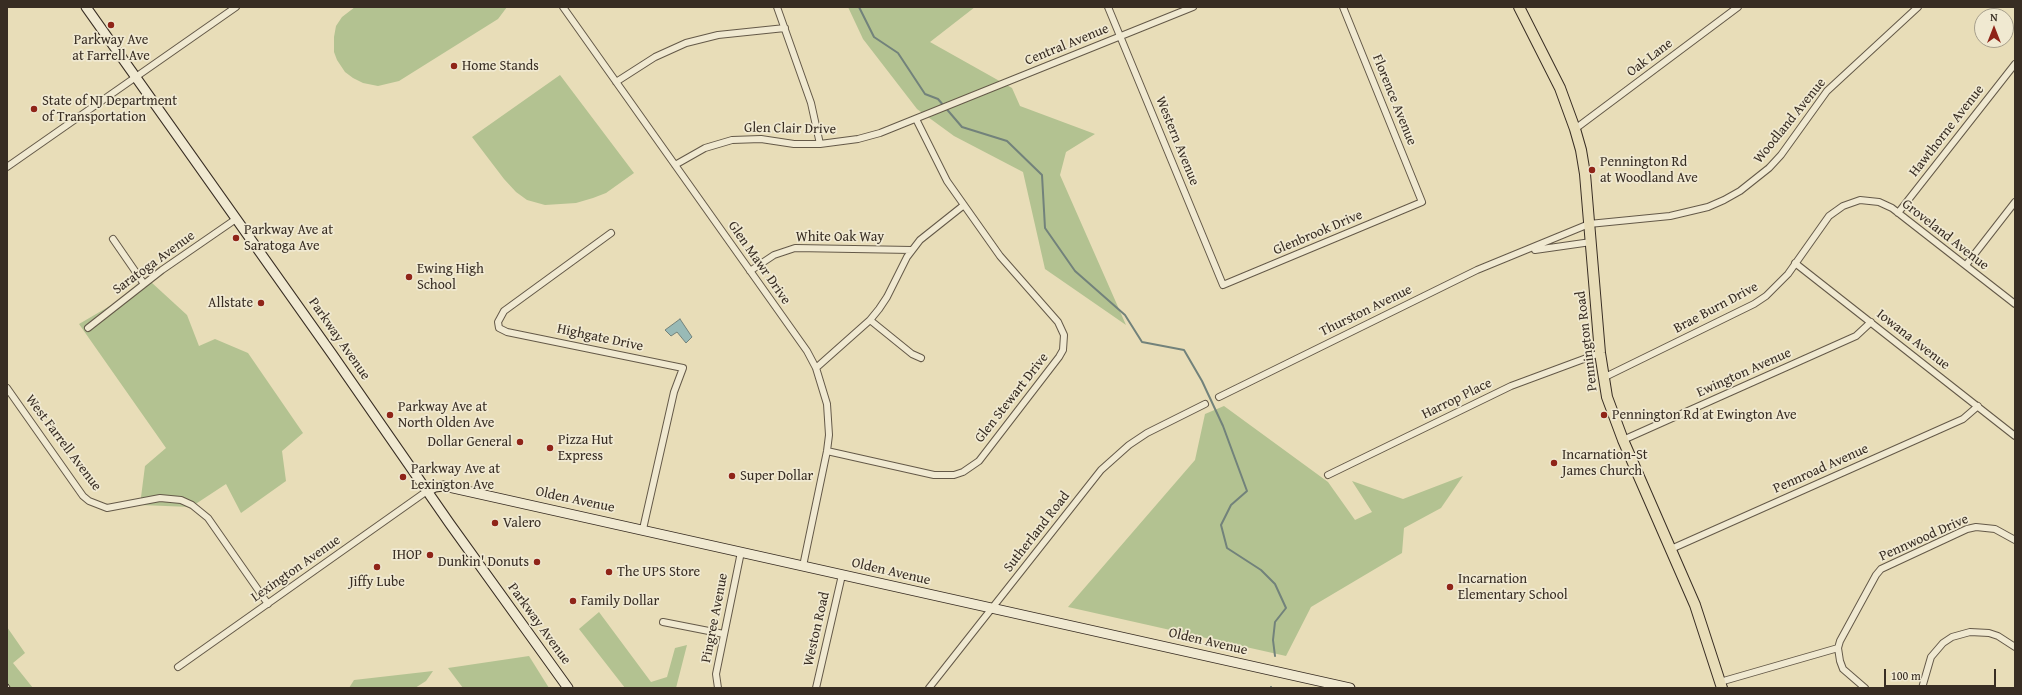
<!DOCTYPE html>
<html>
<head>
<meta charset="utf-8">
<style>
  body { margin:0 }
  #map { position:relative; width:2022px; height:695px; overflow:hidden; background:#e8ddb8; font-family:"Gentium Book Plus",serif }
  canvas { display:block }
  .frame { position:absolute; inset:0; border:8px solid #382d23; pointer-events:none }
  .north { position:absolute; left:1974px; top:8px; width:40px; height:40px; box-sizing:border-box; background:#f0e9d1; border:1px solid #a69e8b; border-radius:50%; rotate:0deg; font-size:11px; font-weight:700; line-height:16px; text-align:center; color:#382d23 }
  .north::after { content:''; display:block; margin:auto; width:14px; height:18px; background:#8f2418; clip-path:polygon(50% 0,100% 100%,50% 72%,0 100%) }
  .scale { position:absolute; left:1884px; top:669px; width:112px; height:18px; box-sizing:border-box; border:2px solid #382d23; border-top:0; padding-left:5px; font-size:12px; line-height:14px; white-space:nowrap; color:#382d23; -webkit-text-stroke:3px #f0e9d1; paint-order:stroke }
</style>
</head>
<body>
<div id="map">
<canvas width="2022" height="695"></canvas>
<div class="frame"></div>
<div class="north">N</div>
<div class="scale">100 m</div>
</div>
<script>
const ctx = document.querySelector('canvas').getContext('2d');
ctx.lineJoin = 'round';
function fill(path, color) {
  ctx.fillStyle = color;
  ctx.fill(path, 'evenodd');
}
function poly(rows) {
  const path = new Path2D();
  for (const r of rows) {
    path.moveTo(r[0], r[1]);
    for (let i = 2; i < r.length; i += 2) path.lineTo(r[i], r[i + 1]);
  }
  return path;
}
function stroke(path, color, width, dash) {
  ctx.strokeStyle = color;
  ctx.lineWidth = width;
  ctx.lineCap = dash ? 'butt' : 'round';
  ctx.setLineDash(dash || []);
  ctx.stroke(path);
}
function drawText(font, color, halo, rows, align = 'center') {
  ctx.font = font + ' "Gentium Book Plus",serif';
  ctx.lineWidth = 3.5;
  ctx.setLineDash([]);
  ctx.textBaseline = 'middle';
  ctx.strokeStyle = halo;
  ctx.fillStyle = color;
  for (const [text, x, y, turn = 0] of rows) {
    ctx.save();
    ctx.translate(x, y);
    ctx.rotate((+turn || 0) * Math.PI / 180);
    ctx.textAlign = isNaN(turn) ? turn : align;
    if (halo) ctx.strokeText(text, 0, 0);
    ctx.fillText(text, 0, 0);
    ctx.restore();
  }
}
const green = poly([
  [355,7,507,7,498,19,399,81,378,86,363,83,353,78,345,72,337,60,334,52,334,37,336,26,342,17],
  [848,7,975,7,930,42,1012,88,1020,106,1095,134,1066,152,1060,175,1126,325,1045,269,1023,172,954,136,917,109,863,39],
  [560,75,634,173,606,193,593,198,576,203,545,205,527,200,516,192,504,179,472,137],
  [151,282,187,315,199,346,215,339,248,353,303,433,282,451,286,481,241,513,226,484,191,507,140,505,145,466,166,448,79,324],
  [1224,406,1328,482,1355,520,1372,512,1352,481,1403,499,1463,476,1441,508,1404,528,1402,553,1311,607,1286,656,1068,607,1195,460,1205,414],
  [599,612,651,682,667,677,675,648,687,645,676,688,625,688,579,629],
  [7,627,25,653,13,663,33,688,7,688],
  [529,656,549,688,463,688,448,668],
  [433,671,426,681,415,688,349,688,354,680]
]);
const water = poly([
  [680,319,692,337,686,343,677,332,671,336,665,330,680,319]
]);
const stream = poly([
  [859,7,874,37,898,53,925,94,938,99,962,127,1007,141,1042,175,1045,228,1075,271,1125,315,1142,342,1184,350,1202,381,1223,426,1247,491,1231,505,1221,525,1227,548,1261,570,1275,584,1286,608,1275,622,1273,640,1275,656],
  [1271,688,1271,687]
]);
const street = poly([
  [563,7,807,351,816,368,827,404,829,435,827,451,803,566],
  [777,7,811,103,820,144],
  [1108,7,1223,285,1422,202,1343,7],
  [616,82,655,57,686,43,718,35,785,28],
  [1575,129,1738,7],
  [675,165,705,148,732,140,761,139,794,144,820,144,858,139,880,133,1193,7],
  [7,167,236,7],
  [1898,213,2015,64],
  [611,233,504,311,498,322,499,328,507,332,683,368,674,392,643,529],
  [113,239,144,284],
  [1535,250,1591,242],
  [1795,263,2015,436],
  [1966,265,2015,202],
  [750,271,774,255,795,248,912,250],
  [870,320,912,354,921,358],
  [88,328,162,270,236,219],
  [816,368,870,320,879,309,887,297,907,257,920,240,964,205],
  [1603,378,1754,304,1766,296,1788,274,1829,216,1843,206,1860,200,1879,202,1892,208,2015,304],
  [7,388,83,496,89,501,107,508,160,498,181,500,192,505,208,518,268,604],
  [1219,397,1477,270,1589,224,1670,216,1708,207,1724,200,1740,191,1769,168,1781,155,1827,91,1918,7],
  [1623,440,1856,336,1871,322],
  [827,451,934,475,954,475,963,472,979,461,1059,357,1063,350,1064,335,1058,322,1000,256,947,181,916,119],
  [1328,475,1511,386,1600,353],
  [1671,549,1963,419,1978,406],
  [663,622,724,634],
  [178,667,427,491],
  [1720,682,1838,648],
  [718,688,716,674,741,552],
  [816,688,842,575],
  [929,688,1101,470,1129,445,1147,433,1205,404],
  [1865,688,1843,669,1840,661,1838,648,1840,641,1876,575,1881,569,1967,529,1976,527,1995,529,2015,540],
  [1922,688,1931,657,1943,643,1952,637,1970,632,1989,633,1998,636,2015,647]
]);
const secondary = poly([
  [86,7,332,354,450,524,568,688],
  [427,491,435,487,444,486,1350,688]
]);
const primary = poly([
  [1519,7,1560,88,1575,129,1581,150,1585,174,1600,353,1607,397,1623,440,1695,605,1722,688]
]);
const rail = poly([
  [7,685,9,688]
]);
const markers = [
  [111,25,4,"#8f2418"],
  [454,66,4,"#8f2418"],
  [34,109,4,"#8f2418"],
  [1592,170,4,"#8f2418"],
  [236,238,4,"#8f2418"],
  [409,277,4,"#8f2418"],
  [261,303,4,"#8f2418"],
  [390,415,4,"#8f2418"],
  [1604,415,4,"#8f2418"],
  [520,442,4,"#8f2418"],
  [550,448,4,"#8f2418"],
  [1554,463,4,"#8f2418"],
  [732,476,4,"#8f2418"],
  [403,477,4,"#8f2418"],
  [495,523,4,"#8f2418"],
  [430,555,4,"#8f2418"],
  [537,562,4,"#8f2418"],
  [377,567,4,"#8f2418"],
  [609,572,4,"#8f2418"],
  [1450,587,4,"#8f2418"],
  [573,601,4,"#8f2418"]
];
const poiNames = [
  ["Parkway Ave",111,40,"center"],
  ["at Farrell Ave",111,56,"center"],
  ["Home Stands",462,66],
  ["State of NJ Department",42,101],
  ["of Transportation",42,117],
  ["Pennington Rd",1600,162],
  ["at Woodland Ave",1600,178],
  ["Parkway Ave at",244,230],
  ["Saratoga Ave",244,246],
  ["Ewing High",417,269],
  ["School",417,285],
  ["Allstate",253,303,"right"],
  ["Parkway Ave at",398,407],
  ["North Olden Ave",398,423],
  ["Pennington Rd at Ewington Ave",1612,415],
  ["Pizza Hut",558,440],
  ["Express",558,456],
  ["Dollar General",512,442,"right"],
  ["Incarnation-St",1562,455],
  ["James Church",1562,471],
  ["Parkway Ave at",411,469],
  ["Lexington Ave",411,485],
  ["Super Dollar",740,476],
  ["Valero",503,523],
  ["IHOP",422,555,"right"],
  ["Dunkin' Donuts",529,562,"right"],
  ["The UPS Store",617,572],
  ["Incarnation",1458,579],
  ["Elementary School",1458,595],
  ["Jiffy Lube",377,582,"center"],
  ["Family Dollar",581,601]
];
const streetNames = [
  ["Central Avenue",1067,45,-22],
  ["Oak Lane",1650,58,-37],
  ["Florence Avenue",1394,100,68],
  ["Woodland Avenue",1790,121,-51],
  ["Glen Clair Drive",790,129,1],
  ["Hawthorne Avenue",1947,131,-52],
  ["Western Avenue",1177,141,68],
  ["Glenbrook Drive",1318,233,-23],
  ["Groveland Avenue",1945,235,38],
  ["White Oak Way",840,237],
  ["Saratoga Avenue",154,263,-36],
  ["Glen Mawr Drive",759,263,55],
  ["Brae Burn Drive",1716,308,-28],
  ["Thurston Avenue",1366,311,-26],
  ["Highgate Drive",600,338,12],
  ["Parkway Avenue",339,339,55],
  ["Iowana Avenue",1913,340,38],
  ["Pennington Road",1587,341,-97],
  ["Ewington Avenue",1744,373,-24],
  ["Glen Stewart Drive",1012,398,-52],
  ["Harrop Place",1457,399,-26],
  ["West Farrell Avenue",63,443,53],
  ["Pennroad Avenue",1821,469,-24],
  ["Olden Avenue",575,500,12],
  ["Sutherland Road",1037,532,-52],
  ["Pennwood Drive",1924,538,-24],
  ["Lexington Avenue",296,569,-35],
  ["Olden Avenue",891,572,13],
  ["Pingree Avenue",715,618,-79],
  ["Parkway Avenue",539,624,54],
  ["Weston Road",817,629,-77],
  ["Olden Avenue",1208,642,13]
];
fill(green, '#b3c291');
fill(water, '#99bab6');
stroke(water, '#72827b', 1);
stroke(stream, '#72827b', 2);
stroke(street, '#645948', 8);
stroke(secondary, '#382d23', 11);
stroke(primary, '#382d23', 12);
stroke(street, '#f0e9d1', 6);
stroke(secondary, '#f0e9d1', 9);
stroke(primary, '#e8ddb8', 10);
stroke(rail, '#382d23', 3.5);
stroke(rail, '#f0e9d1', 2, [6]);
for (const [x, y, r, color] of markers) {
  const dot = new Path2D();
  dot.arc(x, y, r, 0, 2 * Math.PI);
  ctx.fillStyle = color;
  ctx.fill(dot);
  stroke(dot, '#f0e9d1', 1.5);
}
drawText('14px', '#382d23', '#f0e9d1', poiNames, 'left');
drawText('14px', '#382d23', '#f0e9d1', streetNames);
</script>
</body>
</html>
